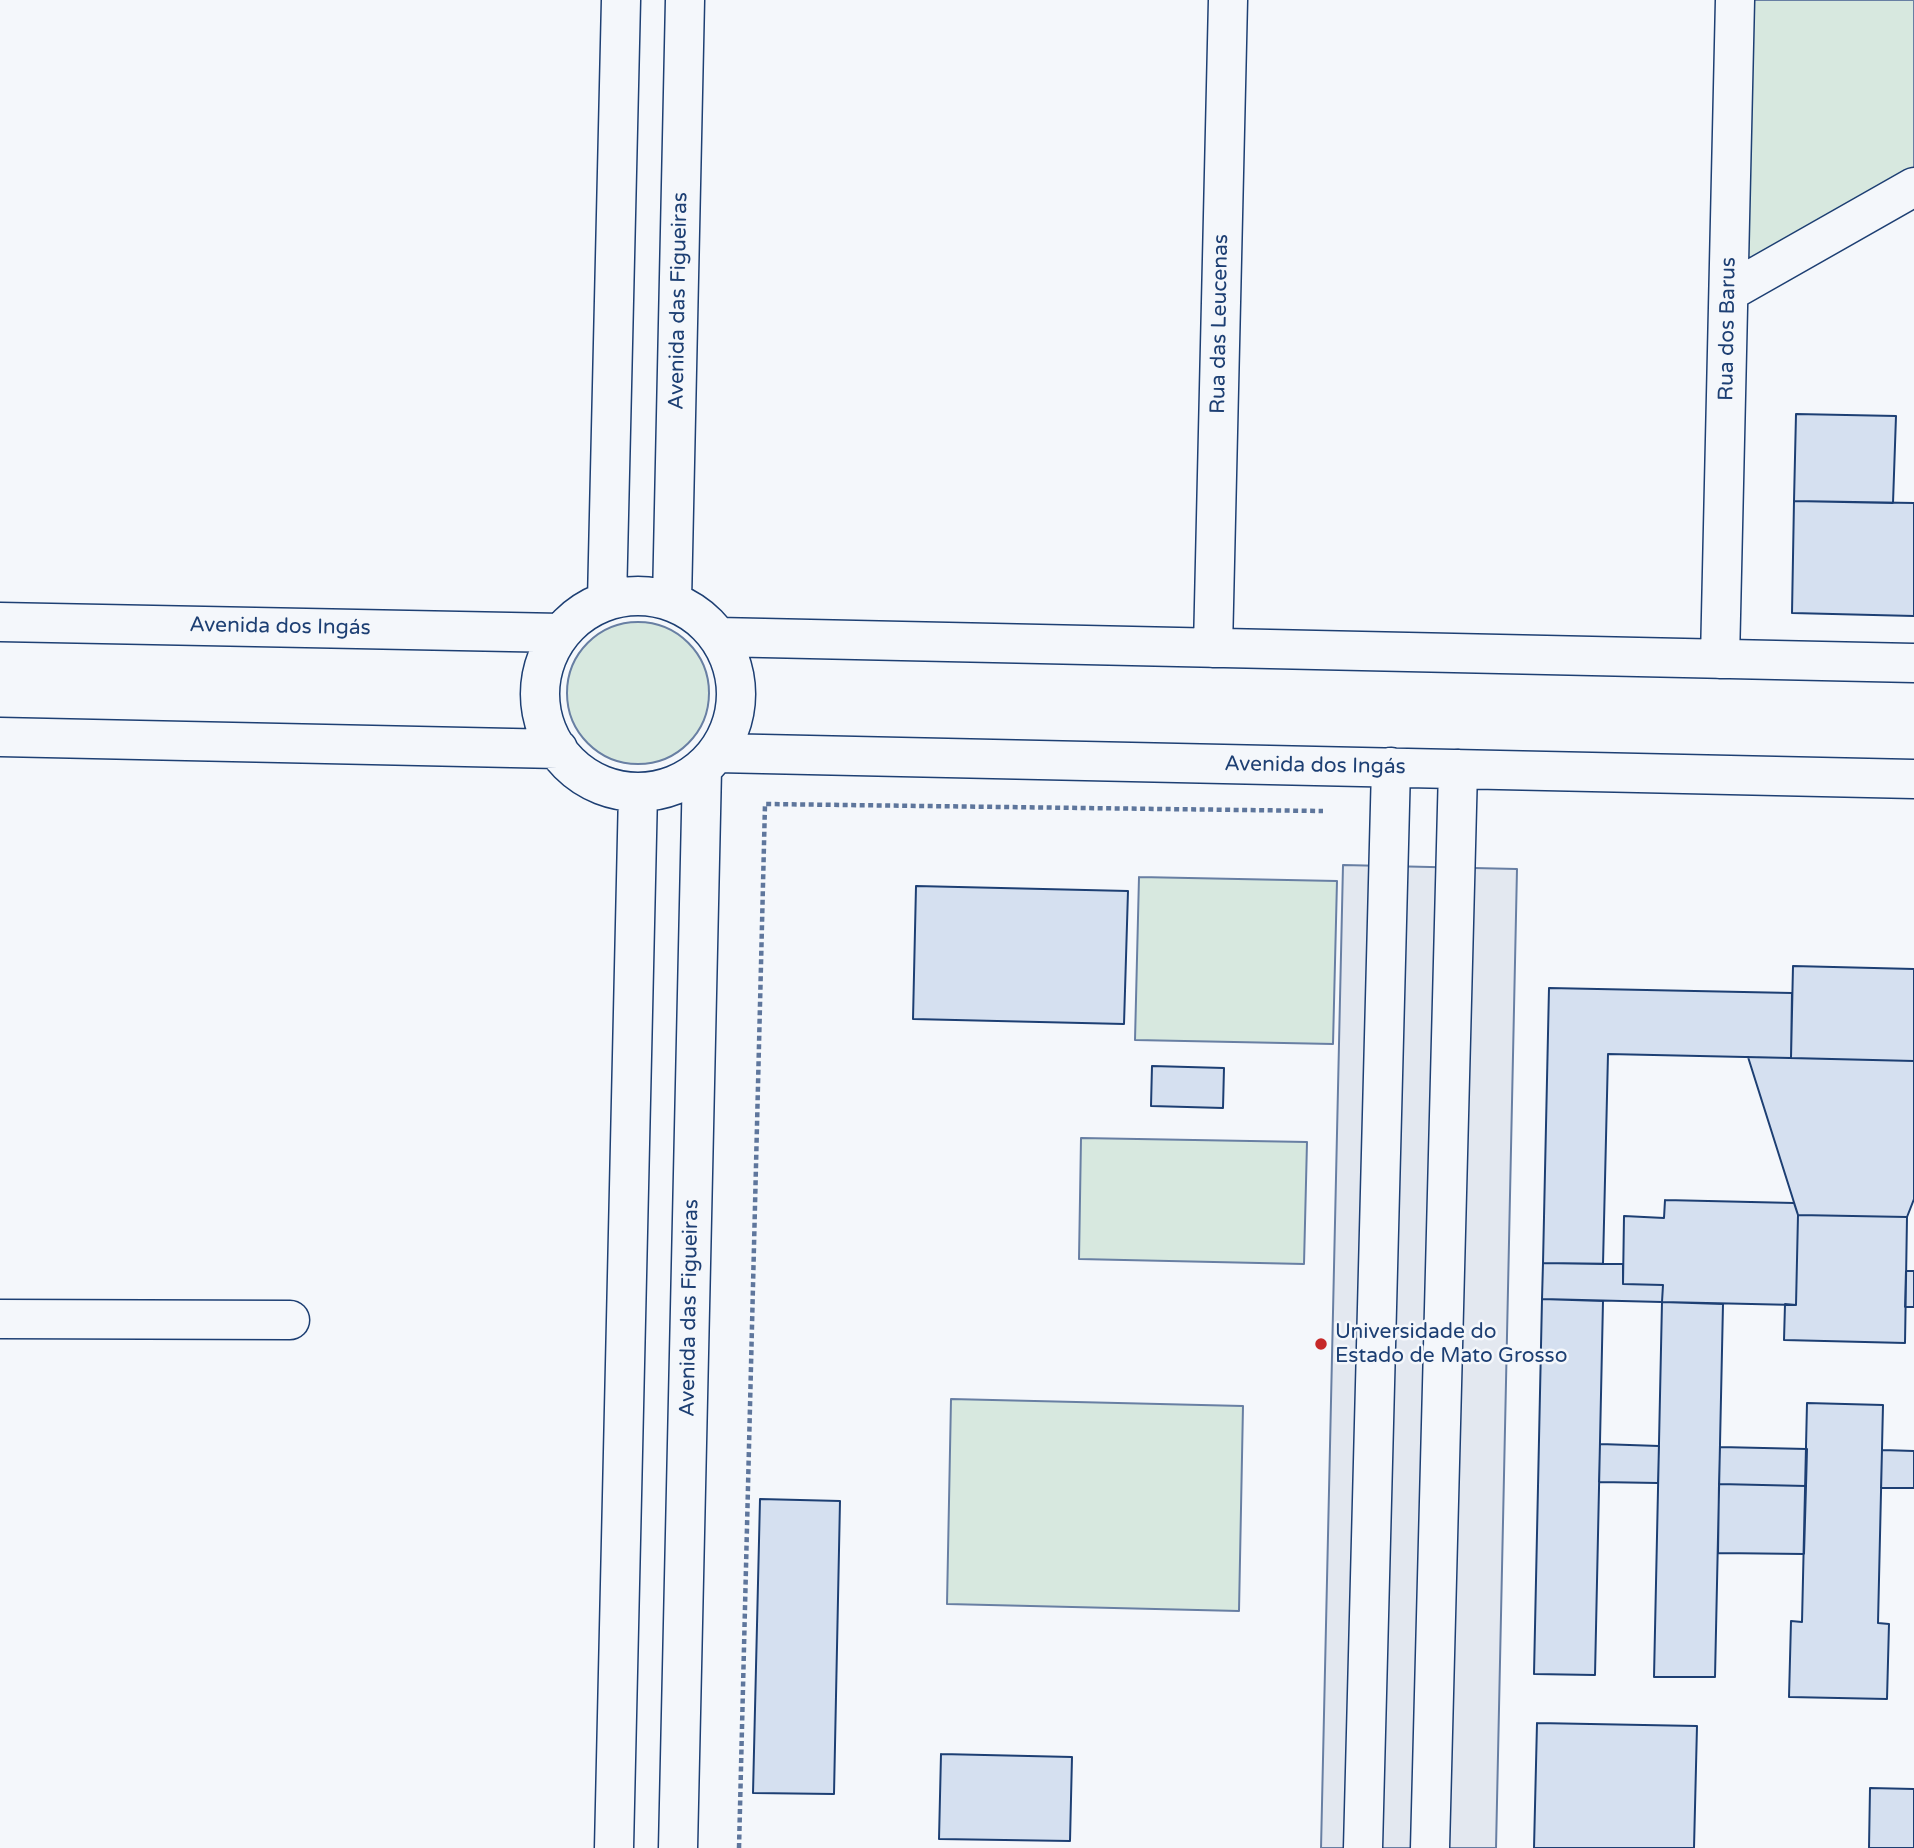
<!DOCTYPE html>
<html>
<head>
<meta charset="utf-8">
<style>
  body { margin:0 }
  canvas { display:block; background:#f4f7fb }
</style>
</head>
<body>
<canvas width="1914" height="1848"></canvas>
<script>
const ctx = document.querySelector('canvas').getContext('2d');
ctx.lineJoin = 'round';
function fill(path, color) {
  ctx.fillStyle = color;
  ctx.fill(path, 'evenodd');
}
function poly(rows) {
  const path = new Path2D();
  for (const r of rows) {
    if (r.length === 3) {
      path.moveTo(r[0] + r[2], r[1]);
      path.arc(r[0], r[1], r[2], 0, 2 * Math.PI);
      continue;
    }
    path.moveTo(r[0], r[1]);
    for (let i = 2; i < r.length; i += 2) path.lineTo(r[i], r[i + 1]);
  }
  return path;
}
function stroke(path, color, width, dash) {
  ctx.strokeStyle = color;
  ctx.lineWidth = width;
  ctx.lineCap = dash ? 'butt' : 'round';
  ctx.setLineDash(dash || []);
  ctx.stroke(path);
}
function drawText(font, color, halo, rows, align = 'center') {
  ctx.font = font + ' "Varela Round",sans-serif';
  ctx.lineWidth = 5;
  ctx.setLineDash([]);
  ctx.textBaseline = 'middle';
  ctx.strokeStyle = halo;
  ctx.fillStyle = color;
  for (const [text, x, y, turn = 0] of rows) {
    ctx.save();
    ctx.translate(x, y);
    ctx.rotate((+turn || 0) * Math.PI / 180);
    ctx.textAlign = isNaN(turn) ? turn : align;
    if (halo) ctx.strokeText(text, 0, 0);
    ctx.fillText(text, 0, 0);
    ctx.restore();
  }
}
const green = poly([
  [1749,0,1914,0,1914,170,1743,266,1749,0],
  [638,693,71],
  [1139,877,1337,881,1333,1044,1135,1040,1139,877],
  [1081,1138,1307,1142,1304,1264,1079,1259,1081,1138],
  [951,1399,1243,1406,1239,1611,947,1604,951,1399]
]);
const parking = poly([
  [1343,865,1517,869,1496,1848,1321,1848,1343,865]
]);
const building = poly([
  [1796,414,1896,416,1893,503,1794,501,1796,414],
  [1794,501,1914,503,1914,616,1792,613,1794,501],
  [916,886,1128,891,1124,1024,913,1019,916,886],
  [1793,966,1914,969,1914,1061,1791,1058,1793,966],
  [1549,988,1792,993,1791,1058,1608,1054,1603,1264,1543,1263,1549,988],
  [1748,1057,1914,1061,1914,1199,1907,1217,1798,1215,1748,1057],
  [1152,1066,1224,1068,1223,1108,1151,1106,1152,1066],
  [1665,1200,1794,1203,1798,1215,1796,1305,1662,1302,1663,1285,1623,1284,1624,1216,1664,1218,1665,1200],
  [1798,1215,1907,1217,1905,1343,1784,1340,1785,1304,1796,1305,1798,1215],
  [1543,1263,1623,1264,1623,1284,1663,1285,1662,1302,1542,1299,1543,1263],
  [1906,1271,1914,1271,1914,1307,1905,1307,1906,1271],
  [1542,1299,1603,1301,1595,1675,1534,1674,1542,1299],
  [1662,1302,1723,1304,1715,1677,1654,1677,1662,1302],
  [1807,1403,1883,1405,1878,1623,1889,1624,1887,1699,1789,1697,1791,1621,1802,1622,1807,1403],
  [1600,1444,1659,1446,1658,1483,1599,1482,1600,1444],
  [1720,1447,1807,1449,1806,1486,1719,1484,1720,1447],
  [1882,1450,1914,1451,1914,1488,1881,1488,1882,1450],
  [1719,1484,1806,1486,1804,1554,1718,1553,1719,1484],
  [760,1499,840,1501,834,1794,753,1793,760,1499],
  [1537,1723,1697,1726,1694,1848,1534,1848,1537,1723],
  [941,1754,1072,1757,1070,1841,939,1839,941,1754],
  [1870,1788,1914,1789,1914,1848,1869,1848,1870,1788]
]);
const path = poly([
  [739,1848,765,804,1323,811]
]);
const minor = poly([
  [1729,292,1914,187],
  [638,694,98],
  [607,601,621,0],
  [672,601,685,0],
  [0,622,561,633],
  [718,637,1914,663],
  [1213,648,1228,0],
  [1720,659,1735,0],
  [0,737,558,749],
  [717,753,1914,779],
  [0,1319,290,1320],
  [614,1848,638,792],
  [678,1848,702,769],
  [1363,1848,1391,767],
  [1430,1848,1458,769]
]);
const markers = [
  [1321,1344,7,"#c62828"]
];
const streetNames = [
  ["Avenida das Figueiras",679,301,-89],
  ["Rua das Leucenas",1220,324,-89],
  ["Rua dos Barus",1728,329,-89],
  ["Avenida dos Ingás",280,627,1],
  ["Avenida dos Ingás",1315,766,1],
  ["Avenida das Figueiras",690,1308,-89]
];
const poiNames = [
  ["Universidade do",1335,1332],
  ["Estado de Mato Grosso",1335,1356]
];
fill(green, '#d7e8df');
stroke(green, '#687fa3', 2);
fill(parking, '#e3e8f0');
stroke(parking, '#687fa3', 2);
fill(building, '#d5e0f0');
stroke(building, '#1d3f73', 2);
stroke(minor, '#1d3f73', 41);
stroke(path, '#5e769c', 4.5, [5, 3.5]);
stroke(minor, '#f4f7fb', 38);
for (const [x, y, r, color] of markers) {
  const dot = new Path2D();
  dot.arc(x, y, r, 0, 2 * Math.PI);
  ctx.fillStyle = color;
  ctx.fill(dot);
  stroke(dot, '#f4f7fb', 2.5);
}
drawText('21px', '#1d3f73', '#f4f7fb', streetNames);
drawText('21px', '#1d3f73', '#f4f7fb', poiNames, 'left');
</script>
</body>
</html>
